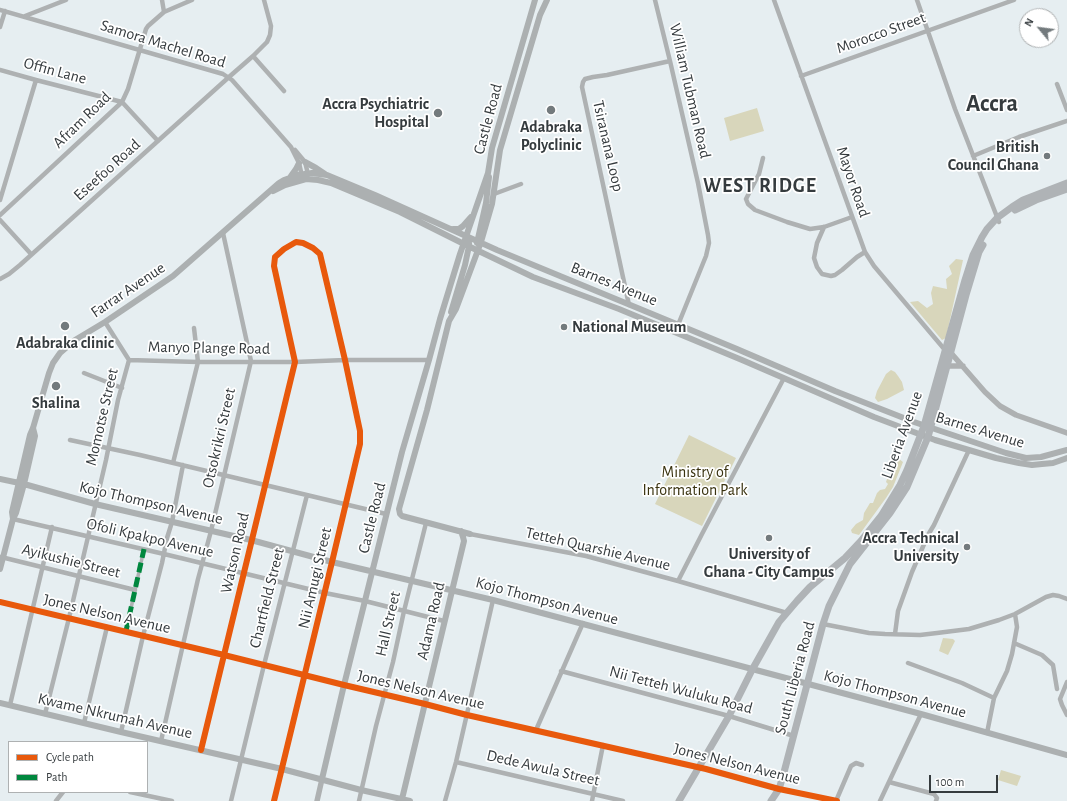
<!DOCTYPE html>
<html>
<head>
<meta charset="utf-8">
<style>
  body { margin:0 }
  #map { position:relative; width:1067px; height:801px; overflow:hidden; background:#e6eef1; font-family:"Alegreya Sans",sans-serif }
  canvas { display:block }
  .legend { position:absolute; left:8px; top:741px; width:140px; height:52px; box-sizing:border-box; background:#fff; border:1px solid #aeb1b2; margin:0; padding:5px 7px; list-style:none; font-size:12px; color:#353b3e }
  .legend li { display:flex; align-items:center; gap:8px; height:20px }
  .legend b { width:20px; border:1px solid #aeb1b2 }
  .north { position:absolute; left:1019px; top:8px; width:40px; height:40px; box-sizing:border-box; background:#fff; border:1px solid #aeb1b2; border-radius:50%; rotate:299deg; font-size:11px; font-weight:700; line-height:16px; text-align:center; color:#353b3e }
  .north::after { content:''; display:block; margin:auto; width:14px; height:18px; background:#737a7d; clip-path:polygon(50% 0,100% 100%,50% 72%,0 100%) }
  .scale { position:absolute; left:929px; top:775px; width:69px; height:18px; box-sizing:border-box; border:2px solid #353b3e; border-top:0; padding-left:5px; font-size:12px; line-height:14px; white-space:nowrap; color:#353b3e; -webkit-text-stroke:3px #fff; paint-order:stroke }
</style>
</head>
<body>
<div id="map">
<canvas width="1067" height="801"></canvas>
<ul class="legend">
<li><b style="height:5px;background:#e8590c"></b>Cycle path</li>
<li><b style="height:5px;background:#00873e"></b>Path</li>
</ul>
<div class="north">N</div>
<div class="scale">100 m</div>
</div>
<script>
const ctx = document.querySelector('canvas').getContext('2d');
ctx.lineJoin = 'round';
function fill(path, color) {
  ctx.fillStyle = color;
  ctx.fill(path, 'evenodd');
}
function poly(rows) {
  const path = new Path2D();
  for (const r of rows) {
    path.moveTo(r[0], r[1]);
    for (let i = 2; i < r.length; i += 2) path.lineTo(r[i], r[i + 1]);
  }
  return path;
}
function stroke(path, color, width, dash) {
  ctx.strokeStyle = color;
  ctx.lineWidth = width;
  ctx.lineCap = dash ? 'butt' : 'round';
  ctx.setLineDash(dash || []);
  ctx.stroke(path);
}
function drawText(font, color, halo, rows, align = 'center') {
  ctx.font = font + ' "Alegreya Sans",sans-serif';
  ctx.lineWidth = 3.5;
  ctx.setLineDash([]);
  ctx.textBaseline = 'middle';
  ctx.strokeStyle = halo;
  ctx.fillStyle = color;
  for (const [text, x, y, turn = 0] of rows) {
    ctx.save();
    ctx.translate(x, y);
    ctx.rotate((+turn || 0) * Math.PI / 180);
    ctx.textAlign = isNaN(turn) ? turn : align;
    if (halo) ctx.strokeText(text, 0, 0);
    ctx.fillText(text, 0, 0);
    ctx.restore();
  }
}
const green = poly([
  [757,108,764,131,730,141,724,118],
  [956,259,963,260,946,338,942,340,910,302,918,301,927,308,933,304,931,293,933,286,947,289,946,279,952,274,949,266],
  [891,370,895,372,898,376,902,382,904,390,887,399,878,402,875,398,877,391,886,374],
  [689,435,736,458,702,526,655,504],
  [899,459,903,462,893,487,886,498,859,535,852,533,851,530,856,524,863,520,864,513,870,503,873,503,877,493,880,490,885,489,888,484,886,482,887,479,891,477,895,472,891,470,890,467,893,461],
  [943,638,953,639,955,641,948,655,939,651],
  [1001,770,1021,776,1017,786,998,780]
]);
const pedestrian = poly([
  [126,631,144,549]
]);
const minor = poly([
  [162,0,164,12],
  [655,0,670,61,698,183,708,235,709,243,706,256,678,325],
  [774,0,865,252,874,266,945,350],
  [917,0,955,109,999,222],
  [0,10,223,74,232,80,291,147,299,163,302,176],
  [25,16,66,0],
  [0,27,5,11],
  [253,56,284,91],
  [0,70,36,80,122,102,158,141],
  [801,76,1014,0],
  [1057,84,1067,110],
  [295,150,305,162,307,170,307,175],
  [973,156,1019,137,1067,121],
  [763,158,759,174,746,199,748,204,755,210,787,222,810,229,824,227,852,217],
  [494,194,521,184],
  [0,200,36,80],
  [0,215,122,102,128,89,146,29,148,26,164,12,192,0],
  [0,220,31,254],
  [824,227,817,243,814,258,817,267,822,274,831,276,835,275,842,270,857,257,865,252],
  [0,279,9,274,20,265,229,77,253,56,267,42,270,35,271,26,264,0],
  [629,305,582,87,583,82,585,79,593,77,607,75,670,61],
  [105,322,129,360],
  [129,360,198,362,295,362,345,360,429,360],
  [84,373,122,388],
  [70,440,140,455,386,514],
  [173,463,198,362,194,328],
  [13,519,164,554,325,593,365,601,444,621],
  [470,534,586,556,678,581,787,613],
  [1,557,135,590],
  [678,581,702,534,784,378],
  [0,602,224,655,344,685,425,704,467,715,706,769,779,789,837,801],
  [823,624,869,633,885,634,920,635,937,633,969,629,999,620,1015,614,1046,597,1053,595,1059,596,1067,599],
  [895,634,898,611,912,572,928,535,934,525,969,450],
  [1014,643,1042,655,1053,665,1057,689],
  [908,663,962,683,994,698],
  [561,671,729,716,794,736],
  [1067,682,1060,699,1062,705,1067,715],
  [10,705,52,527],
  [45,714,69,618,106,460,118,400,129,360],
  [84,723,107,627],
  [536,730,583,623],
  [121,732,143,636,162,563,167,538,172,522,183,465],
  [987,733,994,698,1007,671,1012,654,1017,627,1015,614],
  [161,741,198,579,211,531,251,361,223,233],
  [201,750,295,362,274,266,275,257,284,249,296,242,303,243,313,248,320,254,345,360,360,431,360,444,332,562,274,801],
  [456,762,623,801],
  [889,782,934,794,937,798,936,801],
  [130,792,172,801],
  [56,801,63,792],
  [231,801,264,665,307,495],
  [359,801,376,726,393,662,404,611,426,523],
  [445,801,456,762,493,600],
  [592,801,603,745],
  [836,801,851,766,856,763,862,765],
  [880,801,921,714]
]);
const tertiary = poly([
  [951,353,985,392,1000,406,1016,415,1067,433],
  [948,366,963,366],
  [317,801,322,779]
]);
const secondary = poly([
  [305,162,316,168,325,174],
  [291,176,296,169,299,163],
  [273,191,285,185,306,179,318,180,331,183,400,212,464,244,533,277,619,309,742,360,874,417,911,431,935,440,996,458,1019,463,1032,465,1042,464,1053,463,1067,458],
  [453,229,459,229,463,226,471,217],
  [477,243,486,203,489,177],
  [451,312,465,265,469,246,469,243],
  [0,479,24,484,95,504,251,540,332,562,493,600,921,714,1067,755],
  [13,519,12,512,30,435,33,428,49,373,53,363,60,353,75,340,105,322,173,276,279,183,284,180,298,175,312,173,327,175,375,195,497,250,737,349,835,391,914,422,1006,453,1026,458,1041,457,1067,450],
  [470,534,402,516,400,514,399,509,427,410,449,321,456,309,481,242,492,204,500,150,540,15,547,0],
  [0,569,13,519,16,513,24,484,35,436,33,428],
  [0,703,121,732,282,769,361,790,410,801],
  [322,779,344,685,402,452,429,360,440,319,460,254,488,173,492,148,535,0],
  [402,799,464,541,463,537,461,531]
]);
const primary = poly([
  [1015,210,1036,200,1067,189],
  [679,801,729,716,752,670,779,622,797,601,810,587,845,558,861,541,881,516,900,485,907,470,924,426,965,280,973,255,982,237,987,229,997,218,1012,207,1023,200,1067,183],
  [771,801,779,789,783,776,823,624,829,606,850,564,890,513,907,487,928,437,966,295,979,252,983,245]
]);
const quiet = poly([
  [126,631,144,549]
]);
const cycleway = poly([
  [0,602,224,655,344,685,425,704,467,715,706,769,779,789,837,801],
  [201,750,295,362,274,266,275,257,284,249,296,242,303,243,313,248,320,254,345,360,360,431,360,444,332,562,274,801]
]);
const markers = [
  [551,110,5,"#737a7d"],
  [438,113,5,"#737a7d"],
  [1047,156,4,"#737a7d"],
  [65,326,5,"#737a7d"],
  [564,327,4,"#737a7d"],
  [56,386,5,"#737a7d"],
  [769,538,4,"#737a7d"],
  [967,547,4,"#737a7d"]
];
const streetNames = [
  ["Morocco Street",881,33,-20],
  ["Samora Machel Road",163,44,17],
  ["Offin Lane",55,71,15],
  ["William Tubman Road",690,91,77],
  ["Castle Road",488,119,-75],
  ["Afram Road",82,120,-44],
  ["Tsiranana Loop",608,146,77],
  ["Eseefoo Road",107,170,-42],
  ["Mayor Road",853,182,71],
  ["Barnes Avenue",614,284,22],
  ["Farrar Avenue",128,290,-34],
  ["Manyo Plange Road",209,348,1],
  ["Momotse Street",102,417,-77],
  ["Barnes Avenue",980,430,17],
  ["Liberia Avenue",902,435,-70],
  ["Otsokrikri Street",219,438,-77],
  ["Kojo Thompson Avenue",151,503,13],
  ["Castle Road",372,518,-76],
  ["Ofoli Kpakpo Avenue",150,538,13],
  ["Tetteh Quarshie Avenue",598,549,13],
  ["Watson Road",235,553,-77],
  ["Ayikushie Street",71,561,14],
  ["Nii Amugi Street",315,578,-77],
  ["Chartfield Street",267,598,-76],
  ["Kojo Thompson Avenue",547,601,15],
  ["Jones Nelson Avenue",107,614,13],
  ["Adama Road",431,621,-77],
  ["Hall Street",388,624,-77],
  ["South Liberia Road",795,678,-75],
  ["Jones Nelson Avenue",421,690,13],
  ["Nii Tetteh Wuluku Road",681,690,15],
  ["Kojo Thompson Avenue",895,694,15],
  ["Kwame Nkrumah Avenue",115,716,13],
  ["Jones Nelson Avenue",737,764,14],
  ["Dede Awula Street",543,768,13]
];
const poiNames = [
  ["Accra Psychiatric",429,104,"right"],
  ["Hospital",429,122,"right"],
  ["Adabraka",551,127],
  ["Polyclinic",551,145],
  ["British",1039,147,"right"],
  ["Council Ghana",1039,165,"right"],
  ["National Museum",572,327,"left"],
  ["Adabraka clinic",65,343],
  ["Shalina",56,403],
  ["Accra Technical",959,538,"right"],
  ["University",959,556,"right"],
  ["University of",769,554],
  ["Ghana - City Campus",769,572]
];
const parkNames = [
  ["Ministry of",695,472],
  ["Information Park",695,490]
];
const districtNames = [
  ["WEST RIDGE",760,186]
];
const townNames = [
  ["Accra",992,104]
];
fill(green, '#d8d6bb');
stroke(pedestrian, '#aeb1b2', 3.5);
stroke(minor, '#aeb1b2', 4.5);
stroke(tertiary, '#aeb1b2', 5.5);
stroke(secondary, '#acb0b1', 6);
stroke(primary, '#afb3b6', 7);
stroke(quiet, '#00873e', 5, [10, 5]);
stroke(cycleway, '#e8590c', 6);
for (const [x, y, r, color] of markers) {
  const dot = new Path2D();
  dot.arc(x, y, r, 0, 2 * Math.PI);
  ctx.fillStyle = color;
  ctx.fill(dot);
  stroke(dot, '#fff', 1.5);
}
drawText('16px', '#353b3e', '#fff', streetNames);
drawText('bold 16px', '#353b3e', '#fff', poiNames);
drawText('16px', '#39320f', '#fff', parkNames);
ctx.letterSpacing = '1px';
drawText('bold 20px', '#353b3e', '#fff', districtNames);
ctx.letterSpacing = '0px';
drawText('bold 24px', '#353b3e', '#fff', townNames);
</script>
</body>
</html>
